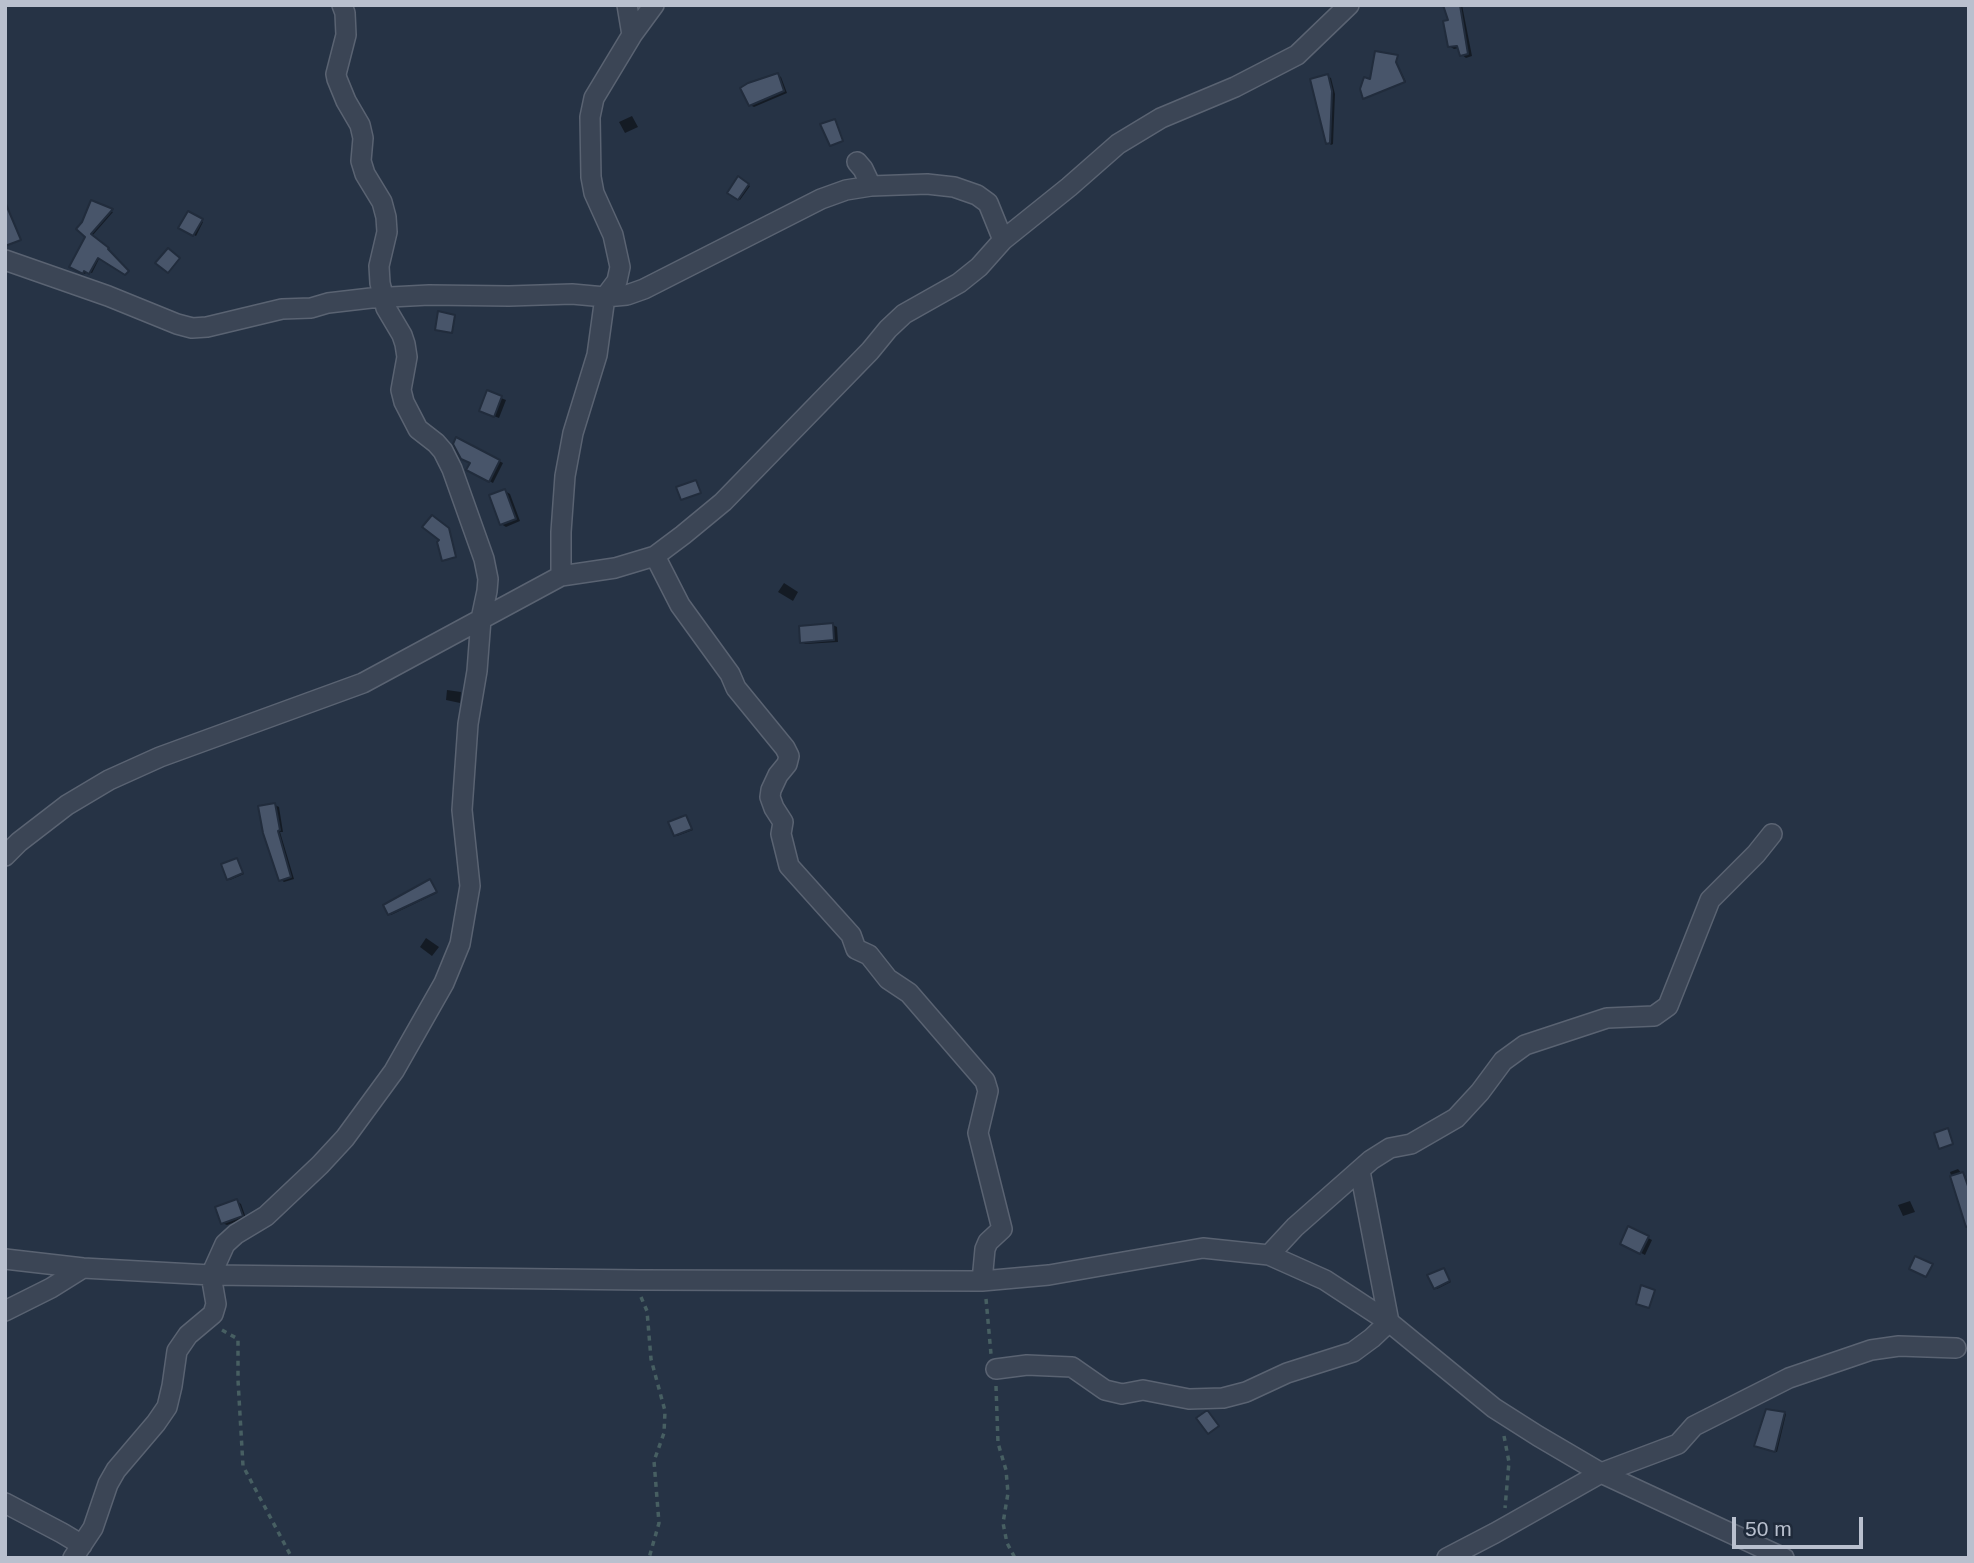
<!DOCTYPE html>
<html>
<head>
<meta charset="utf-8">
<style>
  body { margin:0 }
  #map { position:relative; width:1974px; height:1563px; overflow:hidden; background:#263345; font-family:Arial,sans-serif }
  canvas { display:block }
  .frame { position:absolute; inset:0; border:7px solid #b9c0ce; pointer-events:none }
  .scale { position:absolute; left:1732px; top:1517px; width:131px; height:32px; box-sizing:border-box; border:4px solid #b9c0ce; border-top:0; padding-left:9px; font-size:21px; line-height:24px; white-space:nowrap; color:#b9c0ce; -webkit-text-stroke:5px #1f2a3a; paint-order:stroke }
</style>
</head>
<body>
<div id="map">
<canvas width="1974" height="1563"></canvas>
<div class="frame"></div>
<div class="scale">50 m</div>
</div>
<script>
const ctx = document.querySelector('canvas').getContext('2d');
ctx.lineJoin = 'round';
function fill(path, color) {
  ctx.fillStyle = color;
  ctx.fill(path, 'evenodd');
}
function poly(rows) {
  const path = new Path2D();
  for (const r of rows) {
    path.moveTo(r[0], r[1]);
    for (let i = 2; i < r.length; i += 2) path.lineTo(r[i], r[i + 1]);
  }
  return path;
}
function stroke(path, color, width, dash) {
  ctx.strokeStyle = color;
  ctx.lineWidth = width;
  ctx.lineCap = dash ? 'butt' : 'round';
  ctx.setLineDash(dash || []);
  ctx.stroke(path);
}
const shadow = poly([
  [1445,5,1462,5,1472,56,1466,58,1462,55,1459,48,1454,49,1449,46,1450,22],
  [1398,65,1406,82,1366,98,1364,97,1371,82,1393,71,1396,71],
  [778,75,781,77,787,93,754,107,750,105],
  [1327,76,1331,78,1335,94,1333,144,1331,145,1328,142],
  [632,116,638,127,625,133,619,122],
  [739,179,750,186,740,200,729,192],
  [92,203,113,212,92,236,109,250,100,257,92,273,87,271,85,274,72,267,87,236],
  [189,213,203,222,196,236,181,228],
  [488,393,506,400,499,418,486,413],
  [457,439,503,463,493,483,468,470,472,463],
  [505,491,510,494,520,521,506,527,501,524],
  [784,583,798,592,793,601,778,592],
  [833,625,837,627,838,642,805,644,802,642],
  [447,690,461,692,460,703,446,700],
  [275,805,279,807,283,832,280,832,294,879,284,882,280,879],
  [686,816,693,830,677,836,676,835],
  [237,860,244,874,230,880,228,879],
  [430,881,437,893,391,915,389,914],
  [426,938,439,947,432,956,420,947],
  [1958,1169,1962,1174,1965,1175,1969,1187,1967,1188,1969,1193,1969,1232,1950,1172],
  [237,1201,241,1204,246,1218,227,1225,222,1223],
  [1910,1201,1915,1212,1903,1216,1898,1205],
  [1629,1228,1652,1240,1645,1255,1622,1243],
  [1444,1270,1451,1282,1437,1289,1435,1288],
  [1785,1413,1786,1414,1777,1452,1758,1446]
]);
const building = poly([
  [1443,5,1460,5,1468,54,1460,56,1457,46,1448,47,1443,21,1448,20,1443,5],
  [1375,51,1398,55,1396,62,1405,82,1363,99,1360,89,1364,77,1370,79,1375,51],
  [778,73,784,91,749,106,740,88,748,83,778,73],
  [1328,74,1332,91,1330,143,1326,144,1310,79,1328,74],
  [835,119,843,141,830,146,820,124,835,119],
  [738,176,749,184,738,200,727,193,738,176],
  [91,200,113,209,91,234,109,248,108,249,129,271,125,275,98,258,89,274,84,271,83,274,69,267,85,237,76,229,82,222,91,200],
  [5,202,21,240,5,246,5,202],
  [188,211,203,219,193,236,178,228,188,211],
  [168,248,180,258,168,273,155,263,168,248],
  [438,311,455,315,452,333,435,330,438,311],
  [487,390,502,396,494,417,479,411,487,390],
  [456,437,500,460,489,482,466,470,470,463,461,459,453,444,456,437],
  [696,480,701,493,681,500,676,487,696,480],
  [505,489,516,519,500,525,489,495,505,489],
  [432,515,449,528,456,557,442,561,437,542,439,540,422,527,432,515],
  [833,623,834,640,800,643,799,626,833,623],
  [275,803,280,830,278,831,291,877,279,881,263,833,258,806,275,803],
  [686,815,692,829,674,836,668,822,686,815],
  [237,858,243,873,227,880,221,864,237,858],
  [430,879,437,892,388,915,383,905,430,879],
  [1948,1128,1953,1144,1939,1149,1934,1133,1948,1128],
  [1963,1172,1969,1189,1969,1226,1966,1227,1950,1176,1963,1172],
  [237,1199,243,1216,221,1224,215,1207,237,1199],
  [1628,1226,1649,1236,1640,1254,1620,1244,1628,1226],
  [1915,1256,1933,1264,1926,1277,1909,1269,1915,1256],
  [1444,1268,1450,1281,1434,1289,1427,1275,1444,1268],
  [1641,1285,1655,1290,1649,1308,1636,1304,1641,1285],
  [1766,1409,1785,1412,1775,1452,1754,1446,1766,1409],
  [1206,1411,1208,1411,1219,1426,1208,1434,1196,1418,1206,1411]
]);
const path = poly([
  [641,1297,647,1311,651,1359,665,1411,664,1433,654,1461,659,1523,649,1558],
  [986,1299,991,1354],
  [222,1330,238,1339,238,1380,243,1466,292,1558],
  [996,1386,998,1443,1006,1470,1008,1493,1003,1523,1007,1543,1015,1558],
  [1504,1436,1509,1462,1505,1508]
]);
const minor = poly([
  [632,35,654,5],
  [857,162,863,169,871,186],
  [5,260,108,296,177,324,192,328,207,327,282,309,311,308,328,303,371,298,429,295,509,296,572,294,605,297,627,295,644,289,821,199,846,190,871,186,927,184,954,187,977,195,988,203,1003,240],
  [655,556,680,605,730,674,736,688,785,748,789,756,787,764,778,775,771,790,770,797,774,808,783,822,781,834,789,866,851,935,856,949,869,955,888,979,909,993,985,1081,988,1091,978,1133,1002,1229,988,1242,985,1249,982,1281],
  [561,576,561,532,565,476,573,433,597,355,605,297,617,281,620,267,613,235,594,193,591,177,590,117,594,98,632,35,627,5],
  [5,856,19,842,67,805,109,780,160,757,363,683,561,576,615,568,655,556,683,535,723,502,870,351,888,329,904,314,959,283,979,267,1003,240,1069,187,1118,144,1161,118,1235,87,1297,55,1349,5],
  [1269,1255,1295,1227,1371,1160,1390,1148,1411,1144,1456,1118,1480,1092,1503,1061,1525,1045,1607,1018,1654,1016,1668,1006,1710,900,1756,854,1772,834],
  [5,1259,83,1268,211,1275,641,1280,982,1281,1049,1275,1203,1248,1269,1255,1325,1280,1389,1322,1494,1408,1538,1436,1601,1473,1784,1558],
  [5,1311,51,1288,83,1268],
  [996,1369,1027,1365,1072,1367,1105,1390,1122,1394,1143,1390,1189,1399,1223,1398,1246,1392,1287,1373,1353,1352,1372,1338,1389,1322,1360,1171],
  [5,1503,62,1533,82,1545],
  [73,1558,93,1528,108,1484,116,1470,156,1423,167,1407,172,1386,177,1351,188,1335,213,1314,216,1304,211,1275,225,1244,236,1234,266,1216,320,1165,345,1138,394,1071,444,983,460,944,470,886,462,810,468,724,477,671,481,619,487,591,488,579,484,559,452,469,443,451,436,443,418,429,404,402,401,390,407,357,405,344,402,335,386,308,380,283,379,266,387,232,386,217,382,202,365,174,361,161,363,138,360,125,346,101,337,79,336,74,346,35,345,13,342,5],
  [1447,1558,1495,1533,1601,1473,1678,1444,1694,1426,1789,1378,1871,1350,1899,1346,1956,1348]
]);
fill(shadow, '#0007');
fill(building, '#48556a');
stroke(building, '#212c3c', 2);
stroke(minor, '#5a6372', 22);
stroke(path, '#475f62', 3.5, [5, 5]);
stroke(minor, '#3b4555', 19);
</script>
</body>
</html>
